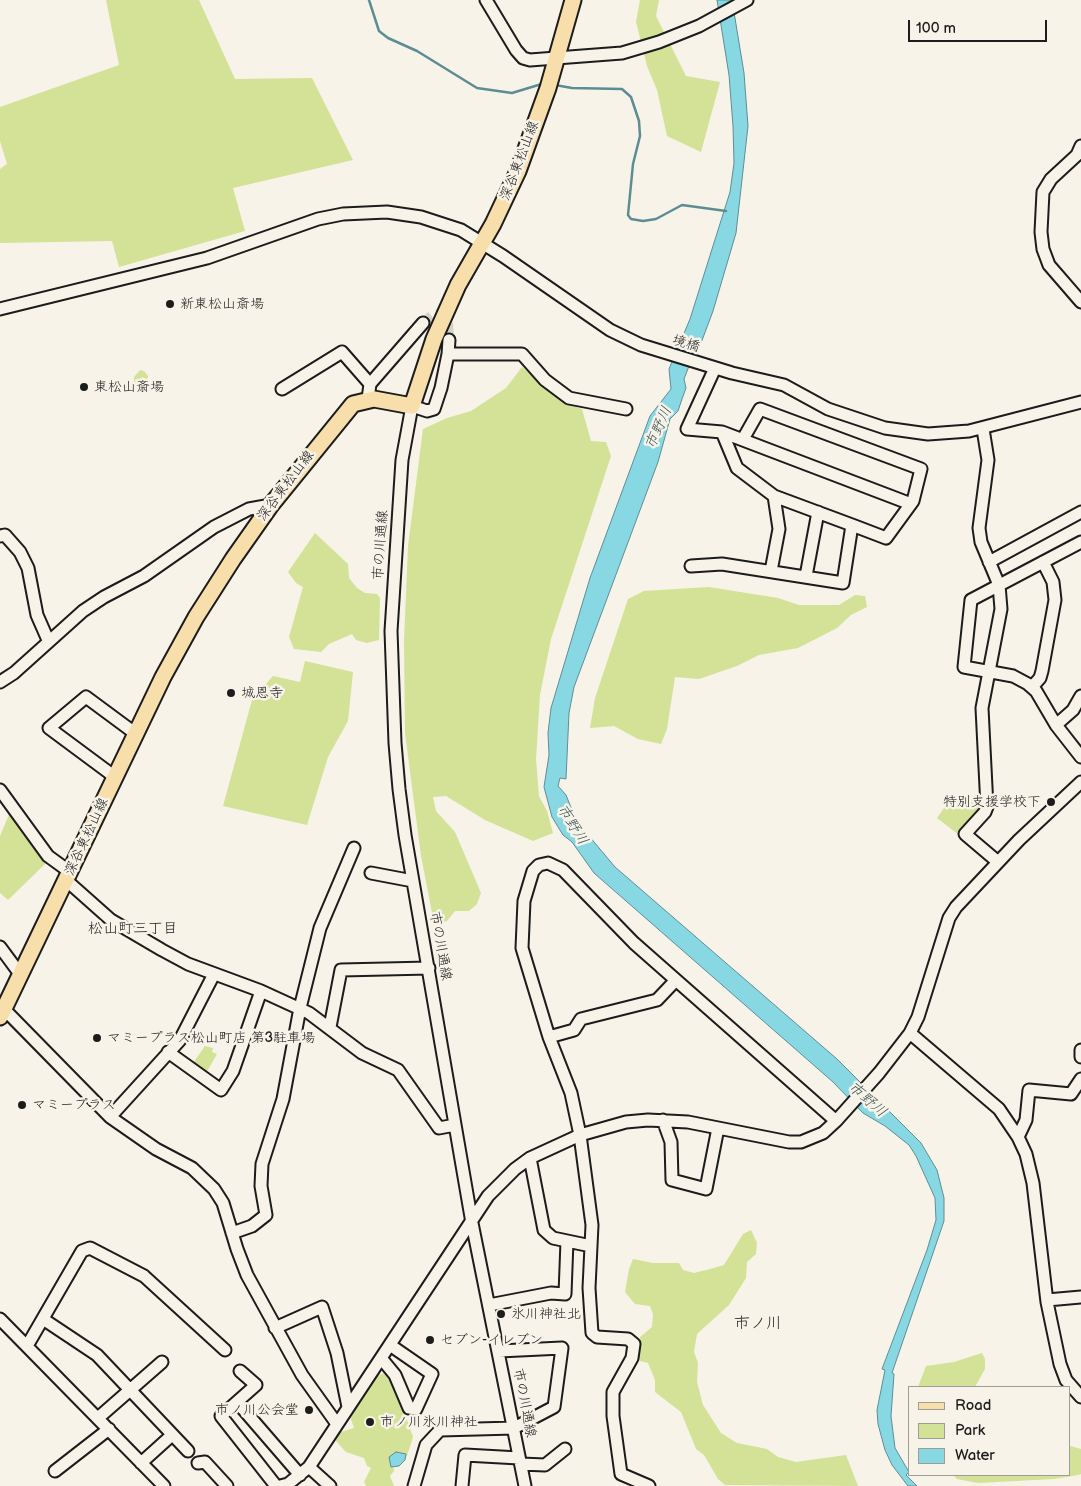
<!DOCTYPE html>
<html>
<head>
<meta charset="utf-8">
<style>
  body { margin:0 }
  #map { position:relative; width:1081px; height:1486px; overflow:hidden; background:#f7f3e8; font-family:"Balsamiq Sans",sans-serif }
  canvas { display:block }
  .legend { position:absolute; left:908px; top:1386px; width:162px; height:90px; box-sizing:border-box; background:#f7f3e8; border:1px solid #9f9d96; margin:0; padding:6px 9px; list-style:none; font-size:15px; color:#1c1c1c }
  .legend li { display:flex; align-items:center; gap:10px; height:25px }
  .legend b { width:25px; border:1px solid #9f9d96 }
  .scale { position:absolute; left:908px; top:20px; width:139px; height:22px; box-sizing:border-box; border:2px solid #1c1c1c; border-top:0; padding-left:6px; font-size:15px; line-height:18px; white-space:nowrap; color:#1c1c1c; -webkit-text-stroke:4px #f7f3e8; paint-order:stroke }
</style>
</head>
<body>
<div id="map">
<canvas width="1081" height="1486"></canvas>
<ul class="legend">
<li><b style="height:6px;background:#f8deab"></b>Road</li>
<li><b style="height:14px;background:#d3e296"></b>Park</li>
<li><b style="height:14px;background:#88d8e4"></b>Water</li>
</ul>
<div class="scale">100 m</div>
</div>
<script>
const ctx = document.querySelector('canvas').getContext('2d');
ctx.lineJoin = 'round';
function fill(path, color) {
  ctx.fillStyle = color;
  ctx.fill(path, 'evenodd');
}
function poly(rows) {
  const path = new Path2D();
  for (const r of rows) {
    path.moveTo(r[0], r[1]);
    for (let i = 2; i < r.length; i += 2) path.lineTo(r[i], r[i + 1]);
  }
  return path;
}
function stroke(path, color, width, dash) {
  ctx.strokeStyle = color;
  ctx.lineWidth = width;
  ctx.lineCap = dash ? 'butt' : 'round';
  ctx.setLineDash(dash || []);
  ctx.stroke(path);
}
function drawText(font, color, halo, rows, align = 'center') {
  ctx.font = font + ' "Balsamiq Sans","Klee One",sans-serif';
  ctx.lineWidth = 5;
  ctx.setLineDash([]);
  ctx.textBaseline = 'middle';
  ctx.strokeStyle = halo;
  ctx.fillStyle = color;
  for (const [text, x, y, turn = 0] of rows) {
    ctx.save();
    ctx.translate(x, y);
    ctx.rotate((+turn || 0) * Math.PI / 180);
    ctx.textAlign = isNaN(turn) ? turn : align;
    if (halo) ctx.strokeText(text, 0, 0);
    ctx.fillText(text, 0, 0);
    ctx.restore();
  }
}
const green = poly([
  [106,0,199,0,235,79,312,78,353,160,233,188,245,231,119,267,112,241,0,243,0,169,7,164,0,141,0,107,119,65],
  [640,0,659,0,656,16,686,76,720,82,701,152,667,136,657,90,647,66,636,22],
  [522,367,567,404,582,409,591,441,606,442,611,456,551,639,540,695,536,759,539,796,547,811,553,833,533,841,485,820,446,796,433,797,436,811,455,832,481,893,477,904,469,911,455,911,447,921,438,924,433,918,421,856,405,733,404,641,408,546,423,429,447,418,471,411,506,388],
  [140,370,144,371,148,376,148,391,141,394,137,392,134,388,134,377],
  [315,533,348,564,349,578,357,588,365,593,377,594,380,598,379,640,367,643,356,640,352,634,329,644,321,652,294,649,289,637,303,587,296,583,288,572],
  [709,587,778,598,799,605,839,605,855,595,865,596,867,607,851,615,837,628,798,648,759,655,737,666,699,679,675,677,667,729,661,744,638,739,614,726,590,728,595,698,628,599,644,591],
  [305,661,353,672,348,721,328,757,307,825,223,806,252,700,273,676,300,682],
  [953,795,981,800,981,809,959,835,937,818],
  [10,812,46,863,8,900,0,893,0,836],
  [205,1046,213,1048,212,1052,217,1054,205,1075,191,1066],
  [751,1230,757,1243,756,1254,747,1262,746,1278,729,1305,697,1334,694,1352,698,1363,697,1382,703,1405,721,1433,737,1443,767,1449,778,1457,796,1462,846,1455,858,1486,725,1485,718,1479,704,1455,696,1449,681,1412,655,1392,655,1380,648,1363,640,1361,637,1358,640,1337,652,1327,653,1314,650,1306,635,1304,625,1292,629,1269,633,1259,653,1263,679,1263,683,1270,694,1273,710,1269,724,1265,743,1234],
  [982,1353,985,1359,985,1369,975,1387,918,1387,926,1366,954,1362],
  [384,1373,396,1387,413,1437,407,1456,393,1464,394,1471,390,1476,394,1486,366,1486,364,1482,371,1468,367,1466,364,1458,346,1452,336,1441,337,1437,341,1432,354,1428,350,1416,376,1376],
  [1070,1446,1081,1449,1081,1474,1078,1475,1054,1479,978,1483,957,1479,953,1475,1070,1475]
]);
const water = poly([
  [717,0,732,0,744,73,748,126,736,233,713,311,701,343,698,343,684,379,686,388,682,399,678,411,670,419,658,462,574,687,569,713,566,779,560,778,558,786,566,795,580,830,589,836,615,867,837,1059,921,1143,937,1170,944,1198,944,1221,892,1373,894,1374,891,1416,895,1448,909,1472,906,1475,917,1486,908,1486,892,1465,885,1450,878,1424,877,1410,885,1370,882,1369,927,1250,936,1220,935,1198,916,1156,909,1145,885,1126,863,1113,833,1082,594,873,572,842,563,835,552,817,544,787,549,755,548,733,551,708,590,578,650,416,671,389,669,369,690,319,730,192,734,163,733,126,729,75,717,0],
  [396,1452,406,1454,405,1460,399,1466,391,1467,389,1457,396,1452]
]);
const stream = poly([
  [369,0,379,31,388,38,417,51,477,88,512,93,545,83],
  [555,85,572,88,622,89,631,97,639,121,640,136,633,164,628,215,631,219,643,221,656,219,682,205,726,211]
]);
const minorTunnel = poly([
  [423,323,432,316,440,314,447,318,449,340]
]);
const minor = poly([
  [486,0,516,50,523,58,530,60,622,53,659,42,699,26,747,0],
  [1081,146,1077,155,1051,179,1043,192,1041,232,1043,249,1049,265,1081,302],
  [0,309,207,258,318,219,343,214,387,212,421,217,461,230,503,256,610,330,641,345,732,373,784,385,828,409,885,428,928,434,969,431,1081,402],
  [448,354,449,340],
  [715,368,687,429,722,432],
  [282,389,342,352,370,384],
  [368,399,370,384,423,323],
  [983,429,988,460,979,528,981,542,999,585,1001,609,982,708,987,807,985,812,965,834,998,862],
  [774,496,852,525],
  [0,536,5,535,20,552,28,568,37,615,48,640],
  [1081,542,971,600,964,667,1013,676,1028,684,1036,691,1056,725,1081,757],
  [989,562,1081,512],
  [691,566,722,564,843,583,852,525,886,538,913,501,921,469,760,409,743,439],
  [771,571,779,529,774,496,737,468,722,432,911,504],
  [806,576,818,512],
  [0,682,14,673,83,611,104,597,144,576,214,527,249,509,271,505],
  [1032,687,1040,678,1042,671,1055,600,1053,582,1043,562],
  [1056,725,1073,710,1081,696],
  [115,777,49,728,86,697,136,734],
  [0,790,48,856,70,872],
  [371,873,413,881],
  [66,880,111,920,162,950,188,964,261,991,309,1013,362,1053,398,1070,439,1128,455,1125],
  [0,947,20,974],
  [4,1009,110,1117,156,1149,192,1168,214,1189,223,1203,237,1249,247,1275,302,1375,337,1424],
  [330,1027,341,970,429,968],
  [910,1033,999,1109,1018,1137,1026,1154,1033,1183,1047,1302,1060,1364,1066,1380,1081,1397],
  [549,1037,574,1030,581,1019,657,1000,676,980],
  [1081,1050,1081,1057],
  [168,1052,221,1090,233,1071,261,991],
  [110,1117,180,1040,214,974],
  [663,1120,671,1142,672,1180,706,1189,718,1128],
  [1018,1137,1026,1120,1029,1090,1071,1094,1081,1079],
  [530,1158,544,1230,553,1238,591,1246],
  [232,1233,252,1226,266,1215,261,1186,262,1164,283,1099,300,1008,320,928,354,848],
  [1047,1300,1081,1297],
  [489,1305,551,1293,565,1294,567,1241],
  [0,1319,164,1486],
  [43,1319,97,1355,188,1451],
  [275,1328,322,1307,337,1353,348,1407],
  [27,1346,82,1251,90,1248,144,1276,225,1350],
  [381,1358,395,1375,409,1408,416,1409,432,1374,390,1345],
  [240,1371,256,1385,221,1416,276,1486],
  [237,1402,300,1475],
  [98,1418,162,1362],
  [141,1463,172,1435],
  [198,1463,205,1462,227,1486],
  [521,1464,545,1465,565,1449],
  [309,1467,330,1486],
  [55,1471,109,1429],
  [280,1486,288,1484,309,1467,488,1196,515,1169,530,1158,580,1135,626,1122,648,1120,688,1122,789,1142,801,1142,823,1133,836,1121,879,1073,910,1033,918,1017,949,918,956,907,1019,840,1081,782],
  [414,1486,426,1445,440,1430,514,1428,554,1407,562,1348,499,1351],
  [462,1486,465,1455,519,1458],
  [525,1486,472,1223,405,835,399,789,395,743,391,631,402,460,412,406,427,411,434,409,441,388,448,354,522,354,545,380,569,398,626,409],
  [649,1486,621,1474,613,1416,613,1392,632,1358,634,1344,628,1339,597,1337,592,1333,589,1288,592,1225,580,1135,571,1093,549,1037,522,948,524,901,533,871,539,865,548,863,563,870,634,943,836,1121]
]);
const major = poly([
  [0,1017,163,677,196,617,233,559,271,505,353,404,374,399,412,406,434,339,458,285,493,224,518,171,548,88,573,0]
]);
const markers = [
  [170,304,5,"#1c1c1c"],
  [84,387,5,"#1c1c1c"],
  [231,693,5,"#1c1c1c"],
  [1051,802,5,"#1c1c1c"],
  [97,1038,5,"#1c1c1c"],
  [22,1105,5,"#1c1c1c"],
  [501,1314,5,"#1c1c1c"],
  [430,1340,5,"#1c1c1c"],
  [309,1410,5,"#1c1c1c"],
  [370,1422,5,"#1c1c1c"]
];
const streetNames = [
  ["深谷東松山線",520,161,-69],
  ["境橋",686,344,17],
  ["深谷東松山線",286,486,-53],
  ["市の川通線",381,545,-86],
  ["深谷東松山線",87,837,-65],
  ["市の川通線",440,946,80],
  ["市の川通線",524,1403,79]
];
const poiNames = [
  ["新東松山斎場",180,304],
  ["東松山斎場",94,387],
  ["城恩寺",241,693],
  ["特別支援学校下",1041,802,"right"],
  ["マミープラス松山町店 第3駐車場",107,1038],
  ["マミープラス",32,1105],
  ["氷川神社北",511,1314],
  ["セブン-イレブン",440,1340],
  ["市ノ川公会堂",299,1410,"right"],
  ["市ノ川氷川神社",380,1422]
];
const waterNames = [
  ["市野川",659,428,-66],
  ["市野川",572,825,58],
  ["市野川",867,1100,41]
];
const neighbourhoodNames = [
  ["松山町三丁目",133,929]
];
const quarterNames = [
  ["市ノ川",758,1324]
];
fill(green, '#d3e296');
fill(water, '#88d8e4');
stroke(water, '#5d8d94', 1);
stroke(stream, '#5d8d94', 2.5);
stroke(minorTunnel, '#d6d3c9', 11, [11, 5.5]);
stroke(minor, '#1c1c1c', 15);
stroke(major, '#1c1c1c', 19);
stroke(minor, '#f7f3e8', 11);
stroke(major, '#f8deab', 15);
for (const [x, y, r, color] of markers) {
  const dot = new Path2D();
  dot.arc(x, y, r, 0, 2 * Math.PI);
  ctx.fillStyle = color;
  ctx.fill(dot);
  stroke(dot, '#f7f3e8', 2);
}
drawText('14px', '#1c1c1c', '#f7f3e8', streetNames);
drawText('14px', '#1c1c1c', '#f7f3e8', poiNames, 'left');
drawText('italic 15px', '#3c5458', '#f7f3e8', waterNames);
drawText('15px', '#1c1c1c', '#f7f3e8', neighbourhoodNames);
drawText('16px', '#1c1c1c', '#f7f3e8', quarterNames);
</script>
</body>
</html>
